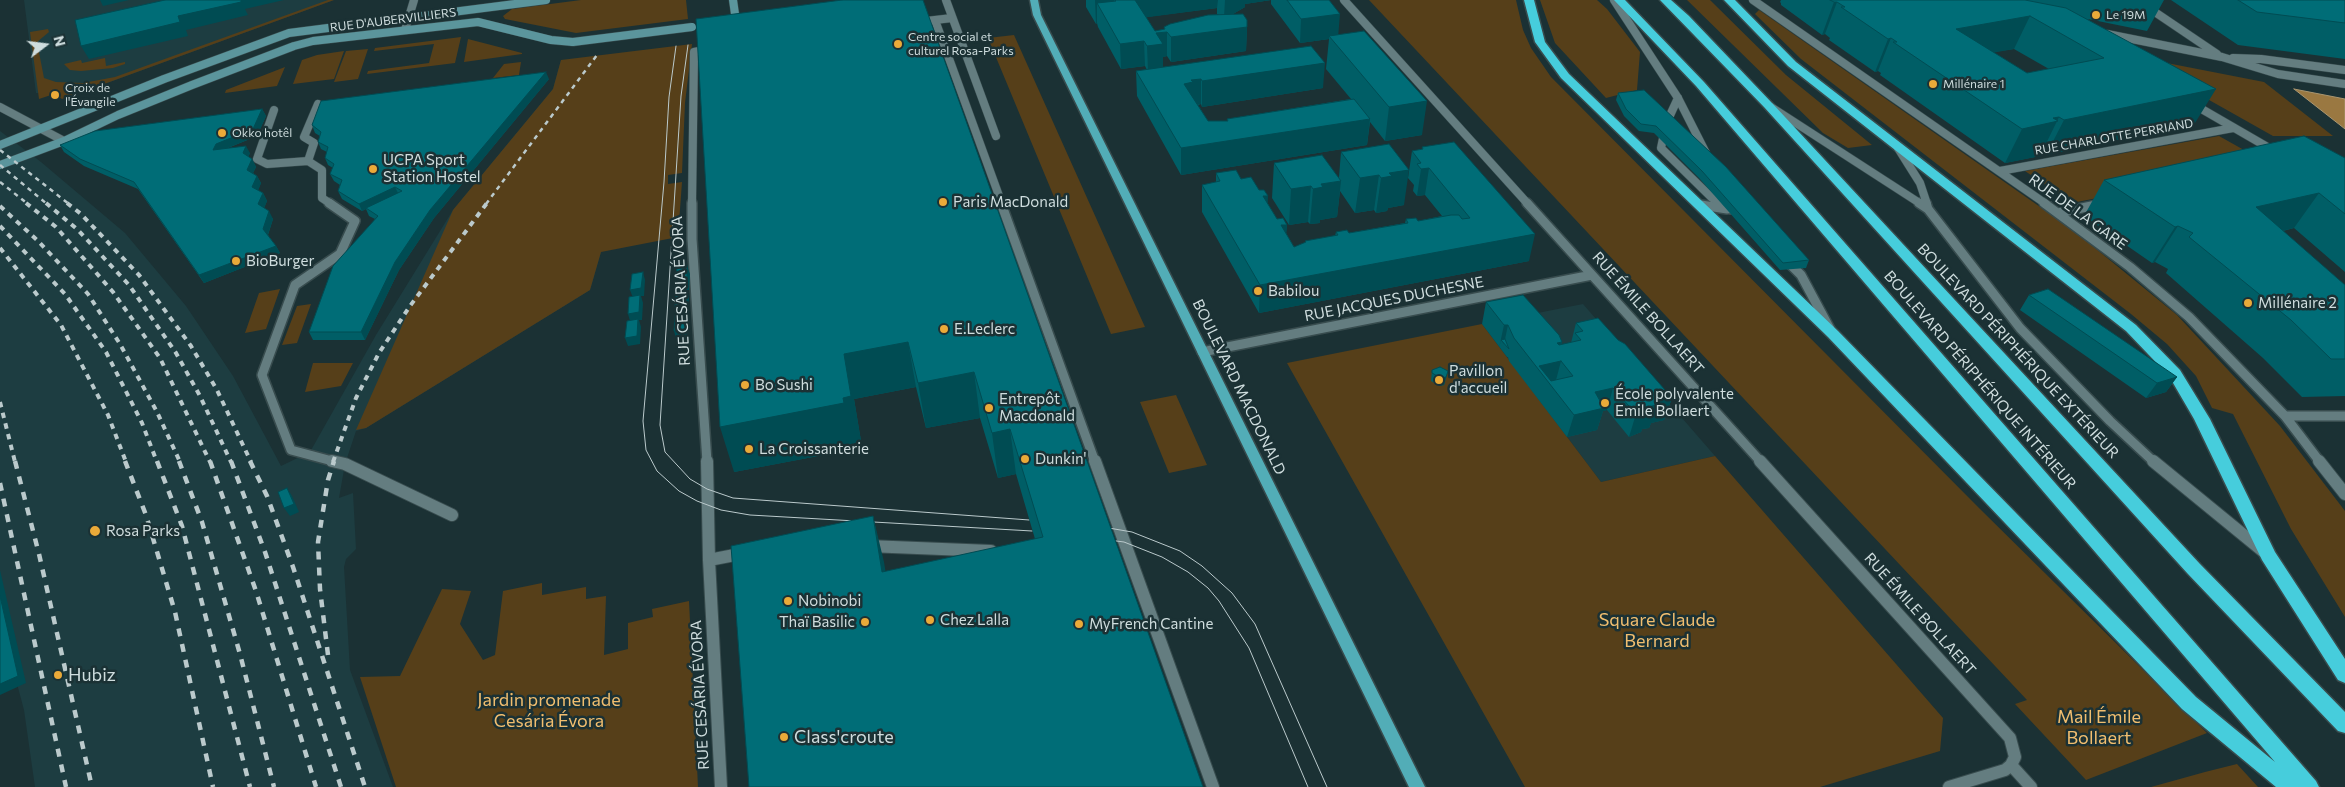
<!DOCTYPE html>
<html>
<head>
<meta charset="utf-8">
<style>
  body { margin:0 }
  #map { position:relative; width:2345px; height:787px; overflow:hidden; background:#1b3134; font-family:Commissioner,sans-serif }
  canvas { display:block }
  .north { position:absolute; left:20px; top:20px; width:50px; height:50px; -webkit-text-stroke:4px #1b3134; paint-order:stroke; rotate:75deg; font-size:14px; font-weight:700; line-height:20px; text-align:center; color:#cfddde }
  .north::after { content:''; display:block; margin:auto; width:18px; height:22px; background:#cfddde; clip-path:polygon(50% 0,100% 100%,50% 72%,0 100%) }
</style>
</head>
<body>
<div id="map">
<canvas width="2345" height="787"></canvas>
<div class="north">N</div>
</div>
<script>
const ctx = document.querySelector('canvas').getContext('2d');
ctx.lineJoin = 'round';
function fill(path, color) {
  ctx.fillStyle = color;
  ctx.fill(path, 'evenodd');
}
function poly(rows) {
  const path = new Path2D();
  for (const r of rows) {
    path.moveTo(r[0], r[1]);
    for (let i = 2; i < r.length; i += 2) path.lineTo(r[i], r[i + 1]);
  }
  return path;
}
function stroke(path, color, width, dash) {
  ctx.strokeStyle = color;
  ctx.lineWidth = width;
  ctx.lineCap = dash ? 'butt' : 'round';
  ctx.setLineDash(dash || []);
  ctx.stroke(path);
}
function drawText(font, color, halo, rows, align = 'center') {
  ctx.font = font + ' Commissioner,sans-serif';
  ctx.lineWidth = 5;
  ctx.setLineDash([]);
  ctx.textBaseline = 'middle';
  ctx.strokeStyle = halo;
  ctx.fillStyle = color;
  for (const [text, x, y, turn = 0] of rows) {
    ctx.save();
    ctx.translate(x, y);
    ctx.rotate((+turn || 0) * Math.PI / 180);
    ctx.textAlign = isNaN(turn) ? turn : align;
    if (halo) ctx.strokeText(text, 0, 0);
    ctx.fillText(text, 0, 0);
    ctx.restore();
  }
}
const built = poly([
  [24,0,334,0,80,93,36,93],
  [561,60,601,252,590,290,366,428,356,431,345,464,339,498,353,493,356,549,346,559,344,567,350,670,393,787,35,787,24,710,0,620,0,131,41,162,125,233,186,306,233,376,281,466,310,452,376,335,453,210,553,89],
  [1583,304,1715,456,1601,482,1482,324]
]);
const green = poly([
  [328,0,334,0,74,95,62,99,58,96,51,95,39,99,30,32,48,29,49,32,37,42,44,78,56,82,83,83,115,77],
  [581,0,686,0,688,19,576,33,505,19,503,16,512,9],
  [1369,0,1516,0,1523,30,1531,48,1551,77,1979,508,2207,733,2086,780,2015,704,2027,700],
  [1540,0,1597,0,1607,9,1640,52,1637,90,1606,98,1555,43],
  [1687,0,1710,0,1786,75,1872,145,1848,148,1823,133],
  [1759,10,2073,230,2177,315,2280,426,2345,511,2345,617,2291,529,2233,414,2212,408,2196,376,2167,344,2131,314,1801,59,1755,14],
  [1014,35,1140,316,1145,327,1111,334,988,38],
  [461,37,455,63,367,74,368,71,429,63,434,44,374,51,375,48],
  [468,39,522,53,522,54,464,62],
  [692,44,685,103,682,173,668,175,668,184,682,182,678,237,601,252,590,290,366,428,356,430,453,210,553,89,561,60],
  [368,49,358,79,334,82,346,51],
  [344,51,334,79,293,84,302,60,317,55],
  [2131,56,2264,82,2333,136,2273,136],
  [105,58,106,66,125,62,125,64,113,68,81,71,70,70,64,64,81,60,82,63],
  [521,62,519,75,493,78,504,64],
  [285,67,277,86,225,93,226,90],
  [2219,136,2269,164,2072,203,2025,171],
  [280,289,266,329,245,333,259,293],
  [311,304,297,343,282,345,297,306],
  [1482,324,1601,482,1715,456,1943,718,1940,751,1820,787,1525,787,1287,363],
  [313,363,353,363,341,386,305,392],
  [1176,395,1207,465,1169,473,1140,402],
  [542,583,542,595,586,587,586,599,606,596,604,655,628,649,628,623,653,617,652,609,689,601,698,787,396,787,360,677,400,676,442,589,471,591,460,624,483,660,495,655,503,591],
  [2237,764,2258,787,2151,787,2205,772]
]);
const water = poly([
  [2294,89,2345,99,2345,129,2340,125,2294,89]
]);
const laneFar2 = poly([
  [946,0,996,136],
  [1614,0,1678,98,1706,153],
  [1753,0,2046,204],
  [405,30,414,0],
  [1678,98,1666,124,1661,148,1712,198,1723,204],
  [2193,104,2276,152],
  [1771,107,1921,204],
  [1898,148,1920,183,1927,204],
  [2000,171,2233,128]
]);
const laneFar1 = poly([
  [1721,203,1731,209],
  [1919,203,1928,209,2020,328,2110,421,2154,462],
  [1926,203,1928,209],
  [2044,203,2130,267,2189,317,2285,416,2320,462],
  [1701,205,1727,209],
  [2058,213,2101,204],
  [1785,259,1801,275,1830,329],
  [2285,416,2345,416]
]);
const lane = poly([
  [2153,461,2263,551],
  [2319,461,2345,494]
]);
const streetFar2 = poly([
  [1344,0,1528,204],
  [2137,0,2217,54],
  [935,20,1002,204],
  [918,22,952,18],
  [2107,34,2222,57,2278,74,2345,84],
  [2233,58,2261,59,2345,70],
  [318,104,304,137,314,143,308,161,322,170,322,198,331,204],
  [0,107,64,141],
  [274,110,257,159,267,164,308,161],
  [692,204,694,52,710,49]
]);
const streetFar1 = poly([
  [329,203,355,221,340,254,295,285,262,375,291,450,336,462],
  [692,203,692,239,707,462],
  [1001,203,1095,462],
  [1527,203,1761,462],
  [1202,352,1592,275]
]);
const street = poly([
  [332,461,345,464,452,515],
  [707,461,709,560,721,787],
  [1095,461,1213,787],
  [1760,461,2010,738,2015,757,2011,765,2005,770,1949,787],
  [868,546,991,551],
  [709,560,745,553],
  [2011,765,2031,787]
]);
const secondary = poly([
  [733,0,736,21],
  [0,145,164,79,289,33,546,0],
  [0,165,64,141,118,115,192,85,294,46,313,41,478,22,551,40,573,42]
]);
const primary = poly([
  [1030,0,1038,0,1041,15,1425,787,1409,787,1033,15,1030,0]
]);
const highway = poly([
  [1524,0,1534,0,1545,42,1569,74,1838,331,2196,697,2275,762,1696,86,1614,0,1625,0,1704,82,2316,781,2319,787,2276,787,2182,709,1828,337,1561,78,1535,42,1524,0],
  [1660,0,1671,0,1689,16,1772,103,2200,564,2345,712,2345,733,2338,731,2188,574,1764,107,1660,0],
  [1724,0,1735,0,1796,62,2136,325,2180,370,2210,419,2275,552,2345,659,2345,683,2338,680,2262,560,2194,419,2169,376,2126,331,1788,66,1724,0]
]);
const tram = poly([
  [688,45,681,96,660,425,665,452,690,479,707,489,733,498,1029,520],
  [676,46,669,97,664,182,643,421,646,450,657,471,679,491,697,501,721,510,750,515,1032,531],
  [1097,526,1132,532,1180,551,1202,566,1232,593,1255,624,1327,787],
  [1101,539,1124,542,1162,557,1188,572,1208,588,1219,601,1249,648,1308,787]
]);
const railFar2 = poly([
  [0,150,69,204],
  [0,165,47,204],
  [0,182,28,204],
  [486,204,597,55]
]);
const railFar1 = poly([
  [26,203,56,227,113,292,160,358,210,462],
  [46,203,78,230,129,285,176,353,200,396,231,462],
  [67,203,81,214,139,275,191,346,217,390,251,462],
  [0,206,38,241,88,294,120,344,157,412,180,462],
  [0,226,65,294,106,352,142,423,157,462],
  [0,248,61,325,108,415,126,462],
  [0,402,15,462],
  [333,462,356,398,379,353,410,306,487,203]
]);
const rail = poly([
  [15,461,39,554,92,787],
  [125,461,146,515,175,612,213,787],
  [157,461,182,526,250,787],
  [179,461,202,522,240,654,274,787],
  [210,461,256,591,316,787],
  [231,461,265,552,341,787],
  [250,461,267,496,293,567,365,787],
  [0,483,66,787],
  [328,655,320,589,318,542,328,480,334,461]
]);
const secondaryBridge = poly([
  [573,42,692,27]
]);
const wall = poly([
  [842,0,1203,787,749,787,873,516,885,572,1035,539,1016,474,998,478,980,418,926,428,916,387,854,399,861,441,854,443,855,449,734,472],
  [1086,0,1329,0,1338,34,1422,135,1385,141,1370,122,1367,145,1181,175,1137,96,1136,71,1147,70,1145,66,1121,69,1098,27,1097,23,1096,24,1086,7],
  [1271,0,1271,4,1300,43,1329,39,1326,69,1351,99,1227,119,1227,121,1208,121,1198,105,1201,104,1202,107,1323,88,1163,67,1163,57,1167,56,1171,62,1246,51,1247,27,1233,14,1245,7,1245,4],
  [1217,8,1217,14,1219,15,1164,27,1164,30,1155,31,1146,17],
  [1781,0,2164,0,2147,31,2088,19,2195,123,2046,155,2042,152,2040,156,2005,163,1880,75,1881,73,1878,71,1875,72,1829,40,1830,38,1825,34,1822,35,1781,5,1781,3,1780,2],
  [2014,49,2049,69,2027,73,1993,52],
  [2171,0,2345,0,2345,59,2238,45],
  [549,79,434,218,399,270,365,340,313,340,309,332,375,219,369,216,366,209,362,211,342,199,338,191,340,185,334,181,330,174,333,168,328,165,325,158,327,152,321,149,318,142,320,136,315,133,312,125],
  [1618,93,1809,260,1806,268,1780,270,1699,178,1654,133,1639,131,1624,116,1616,100],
  [262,109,266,116,257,136,228,148,250,153,248,157,252,159,256,167,253,173,257,176,261,183,258,190,263,193,267,201,264,208,273,219,268,235,276,246,280,253,204,283,138,189,84,166,64,152,60,145],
  [1389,144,1404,205,1388,208,1387,211,1376,213,1374,210,1355,213,1340,191,1337,217,1320,220,1320,223,1310,224,1308,222,1289,225,1272,198,1274,163,1339,177,1341,152],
  [1422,147,1529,261,1259,313,1202,212,1202,185,1216,182,1216,173,1241,179,1268,204,1277,219,1287,225,1286,233,1294,247,1305,243,1305,241,1335,236,1336,232,1349,233,1405,223,1406,219,1418,221,1442,216,1425,195,1417,196,1413,191,1414,185,1408,178,1412,151,1422,149],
  [2345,158,2345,272,2294,228,2283,231,2345,285,2345,396,2302,397,2263,358,2166,273,2168,269,2155,262,2152,263,2084,216,2104,180],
  [2029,295,2177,377,2166,392,2146,398,2020,310],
  [1486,302,1562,342,1561,345,1571,343,1576,323,1618,340,1672,398,1664,420,1651,423,1649,428,1642,429,1641,432,1629,437,1607,410,1603,411,1597,430,1567,437,1509,361,1508,357,1507,357,1482,324],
  [1432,370,1448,371,1444,385,1439,386,1431,381]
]);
const shadedWall = poly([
  [100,0,129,0,103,6],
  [241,0,284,0,245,9,248,15,186,30,188,36,89,59,81,46,178,16],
  [1095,0,1114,0,1115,21,1097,3,1097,23,1096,24],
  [1118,0,1218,0,1217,8,1119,21],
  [1225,0,1271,0,1245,4,1245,7,1233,14,1224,17],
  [1834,2,1837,2,1825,34,1822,35],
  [1340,14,1338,38,1329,36,1329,39,1300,43,1301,19],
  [2030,16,2014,49,1942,62,1956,29],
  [1247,27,1246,51,1171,62,1171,37],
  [1167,32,1167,56,1163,57,1163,69,1148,71,1147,46,1156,33],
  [1891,38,1878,71,1875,72,1888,39],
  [1144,41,1145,66,1121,69,1120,44],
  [1325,63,1323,88,1202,107,1202,81],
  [546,72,549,79,434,218,399,270,365,340,361,332,395,262,430,210],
  [1201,79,1201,104,1193,105,1184,84,1191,80],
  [2216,89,2195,123,2046,155,2064,120],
  [1427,101,1422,135,1385,141,1389,107],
  [262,109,266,116,257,136,220,151,213,150,216,144],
  [2059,117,2040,156,2005,163,2022,129,2053,118],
  [1370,119,1367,145,1181,175,1181,148],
  [246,146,250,153,247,160,243,153],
  [252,159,256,167,251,177,247,170],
  [1429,168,1425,195,1417,196,1421,169],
  [1409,170,1404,205,1388,208,1387,211,1376,213,1381,178,1389,173],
  [1379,175,1374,210,1355,213,1360,178],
  [257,176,261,183,257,194,252,187],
  [1341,181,1337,217,1320,220,1320,223,1310,224,1313,189,1321,184],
  [1311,186,1308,222,1289,225,1291,189],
  [395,187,399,195,366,208,366,209,362,211,359,204],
  [263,193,267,201,263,211,258,204],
  [2319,193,2294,228,2232,243,2256,207],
  [1263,196,1268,196,1267,223],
  [269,211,273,219,267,237,263,229],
  [1281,225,1287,225,1285,252],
  [2178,226,2155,262,2152,263,2175,227],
  [1535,234,1529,261,1259,313,1260,285],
  [276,246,280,253,204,283,199,275],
  [687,266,690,274,689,290,687,290,689,297,688,313,686,313,688,320,687,337,676,339,674,331,677,315,675,307,679,291,676,283],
  [643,272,645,280,644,296,641,296,643,303,642,320,639,320,641,327,640,344,628,346,625,338,630,321,628,314,633,298,630,290],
  [1504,325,1508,325,1504,344,1501,340,1499,348],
  [908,342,916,387,854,399,861,441,854,443,855,449,734,472,720,427,843,398,844,354],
  [1562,342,1557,362,1561,361,1555,384,1550,384,1539,366,1557,343],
  [1448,371,1444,385,1439,386,1441,378],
  [974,372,980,418,926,428,918,383],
  [2177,377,2166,392,2146,398,2157,383],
  [1613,388,1607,410,1603,411,1597,430,1567,437,1574,415,1595,392],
  [1672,398,1664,420,1651,423,1649,428,1642,429,1641,432,1629,437,1636,414,1654,402],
  [1010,429,1016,474,998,478,992,433],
  [287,488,292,496,299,512,290,516,284,508],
  [873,516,884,562,893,618,882,572],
  [0,570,26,683,0,695]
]);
const building = poly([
  [165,0,241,0,241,2,178,16,180,22,81,46,75,20,165,0],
  [842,0,923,0,1203,787,749,787,731,546,873,516,882,572,1043,537,1010,429,992,433,974,372,918,383,908,342,844,354,851,396,843,398,844,403,720,427,696,19,842,0],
  [1115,0,1135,0,1155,31,1165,29,1164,27,1170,24,1208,15,1243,14,1247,20,1247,27,1171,37,1167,32,1156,33,1163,44,1147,46,1144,41,1120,44,1097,3,1116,1,1115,0],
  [1287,0,1329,0,1340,14,1301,19,1287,0],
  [1830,0,2025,0,2066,8,2216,89,2064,120,2059,117,2053,118,2058,121,2022,129,1893,42,1897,42,1891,38,1888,39,1841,7,1845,7,1837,2,1834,2,1830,0],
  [2030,16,2104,58,2027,73,1956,29,2030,16],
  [2238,0,2345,0,2345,23,2257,12,2238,0],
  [1364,31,1427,101,1389,107,1329,36,1364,31],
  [1311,46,1325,63,1202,81,1201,79,1191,80,1193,82,1184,84,1208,121,1228,121,1227,119,1354,99,1370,119,1181,148,1136,71,1311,46],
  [546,72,430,210,395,262,361,332,309,332,333,266,378,216,366,208,402,191,395,187,359,204,338,191,342,180,330,174,334,164,325,158,328,147,318,142,321,132,312,125,321,101,546,72],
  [1644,90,1726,167,1809,260,1783,263,1702,171,1656,126,1641,124,1626,109,1618,93,1644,90],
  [262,109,253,129,216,144,213,150,246,146,243,153,252,159,247,170,257,176,252,187,263,193,258,204,269,211,263,229,276,246,199,275,134,182,80,159,60,145,95,131,262,109],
  [2304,136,2345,158,2345,214,2319,193,2256,207,2345,285,2345,359,2331,359,2291,320,2189,237,2193,233,2178,226,2175,227,2104,180,2304,136],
  [1454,142,1535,234,1260,285,1202,185,1220,181,1216,173,1236,170,1241,179,1251,177,1259,190,1264,190,1268,196,1263,196,1277,219,1283,218,1287,225,1281,225,1294,247,1306,242,1305,241,1338,235,1336,232,1347,230,1349,233,1408,223,1406,219,1416,218,1418,221,1451,215,1459,215,1462,219,1470,218,1429,168,1421,169,1417,164,1421,163,1412,151,1423,149,1422,147,1454,142],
  [1389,144,1409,170,1389,173,1392,176,1381,178,1379,175,1360,178,1341,152,1389,144],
  [1322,155,1341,181,1321,184,1323,187,1313,189,1311,186,1291,189,1274,163,1322,155],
  [687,266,687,282,676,283,677,267,687,266],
  [643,272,641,288,630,290,632,274,643,272],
  [687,289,686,305,675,307,676,290,687,289],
  [2048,289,2177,377,2157,383,2029,295,2048,289],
  [640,295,639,312,628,314,629,297,640,295],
  [1523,295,1559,335,1562,342,1557,343,1559,345,1581,340,1575,333,1583,331,1576,323,1598,318,1618,340,1625,344,1672,398,1654,402,1657,405,1647,407,1649,410,1636,414,1613,388,1595,392,1604,408,1574,415,1514,338,1508,325,1504,325,1486,302,1523,295],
  [1561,361,1573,376,1551,381,1539,366,1561,361],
  [686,312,685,330,674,331,675,314,686,312],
  [638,319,637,336,625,338,627,321,638,319],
  [1505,339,1509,349,1501,340,1505,339],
  [1440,367,1448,371,1446,377,1441,378,1432,373,1432,370,1440,367],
  [287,488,294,504,284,508,278,492,287,488],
  [0,596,18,676,0,684,0,596]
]);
const markers = [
  [2096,15,5,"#eaaa39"],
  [898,44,5,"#eaaa39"],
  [1933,84,5,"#eaaa39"],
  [55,95,5,"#eaaa39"],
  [222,133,5,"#eaaa39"],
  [373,169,5,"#eaaa39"],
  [943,202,5,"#eaaa39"],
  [236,261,5,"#eaaa39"],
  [1258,291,5,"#eaaa39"],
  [2248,303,5,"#eaaa39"],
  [944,329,5,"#eaaa39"],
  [1439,380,5,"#eaaa39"],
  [745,385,5,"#eaaa39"],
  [1605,403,5,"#eaaa39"],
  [989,408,5,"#eaaa39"],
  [749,449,5,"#eaaa39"],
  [1025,459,5,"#eaaa39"],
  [95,531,6,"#eaaa39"],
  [788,601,5,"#eaaa39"],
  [930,620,5,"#eaaa39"],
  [865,622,5,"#eaaa39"],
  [1079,624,5,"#eaaa39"],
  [58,675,5,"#eaaa39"],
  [784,737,5,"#eaaa39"]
];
const farPoinames = [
  ["Le 19M",2106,15],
  ["Centre social et",908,37],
  ["culturel Rosa-Parks",908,51],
  ["Millénaire 1",1943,84],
  ["Croix de",65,88],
  ["l'Évangile",65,102],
  ["Okko hotêl",232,133]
];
const farStreetnames = [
  ["RUE D'AUBERVILLIERS",393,20,-7],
  ["RUE CHARLOTTE PERRIAND",2114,137,-10]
];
const poiNames = [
  ["UCPA Sport",383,160],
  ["Station Hostel",383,177],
  ["Paris MacDonald",953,202],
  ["BioBurger",246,261],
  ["Babilou",1268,291],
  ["Millénaire 2",2258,303],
  ["E.Leclerc",954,329],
  ["Pavillon",1449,371],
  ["d'accueil",1449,388],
  ["Bo Sushi",755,385],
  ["École polyvalente",1615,394],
  ["Emile Bollaert",1615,411],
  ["Entrepôt",999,399],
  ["Macdonald",999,416],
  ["La Croissanterie",759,449],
  ["Dunkin'",1035,459],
  ["Rosa Parks",106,531],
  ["Nobinobi",798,601],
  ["Chez Lalla",940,620],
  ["Thaï Basilic",855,622,"right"],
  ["MyFrench Cantine",1089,624]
];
const streetNames = [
  ["RUE DE LA GARE",2078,212,36],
  ["RUE CESÁRIA ÉVORA",681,291,-93],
  ["RUE JACQUES DUCHESNE",1394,299,-11],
  ["RUE ÉMILE BOLLAERT",1648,313,48],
  ["BOULEVARD PÉRIPHÉRIQUE EXTÉRIEUR",2018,351,47],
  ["BOULEVARD PÉRIPHÉRIQUE INTÉRIEUR",1980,380,49],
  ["BOULEVARD MACDONALD",1239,387,64],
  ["RUE ÉMILE BOLLAERT",1920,614,48],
  ["RUE CESÁRIA ÉVORA",700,695,-93]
];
const nearParknames = [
  ["Square Claude",1657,620],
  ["Bernard",1657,641],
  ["Jardin promenade",549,700],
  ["Cesária Évora",549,721],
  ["Mail Émile",2099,717],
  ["Bollaert",2099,738]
];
const nearPoinames = [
  ["Hubiz",68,675],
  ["Class'croute",794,737]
];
fill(built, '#1d3d41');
fill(green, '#563f19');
fill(water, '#9a7841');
stroke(water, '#aa9670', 1);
stroke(laneFar2, '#384c4e', 9);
stroke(laneFar1, '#384c4e', 12);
stroke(lane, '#384c4e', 14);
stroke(streetFar2, '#384c4e', 9);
stroke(streetFar1, '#384c4e', 12);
stroke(street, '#384c4e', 14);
stroke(secondary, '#384c4e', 9);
stroke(primary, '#384c4e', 3);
stroke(highway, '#384c4e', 3);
stroke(laneFar2, '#647d80', 8);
stroke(laneFar1, '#647d80', 9);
stroke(lane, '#647d80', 12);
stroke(streetFar2, '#647d80', 8);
stroke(streetFar1, '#647d80', 9);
stroke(street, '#647d80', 12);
stroke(secondary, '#5b959c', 8);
fill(primary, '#52adb7');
fill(highway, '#46cddc');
stroke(tram, '#bbcacc', 1);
stroke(railFar2, '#bbcacc', 2.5, [4.5, 4.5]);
stroke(railFar1, '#bbcacc', 4, [5.5, 5.5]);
stroke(rail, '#bbcacc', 4.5, [8, 8]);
stroke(secondaryBridge, '#384c4e', 9, []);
stroke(secondaryBridge, '#5b959c', 8);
fill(wall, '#005e66');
fill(shadedWall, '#004c53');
fill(building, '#006d77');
stroke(building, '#004c53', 1);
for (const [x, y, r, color] of markers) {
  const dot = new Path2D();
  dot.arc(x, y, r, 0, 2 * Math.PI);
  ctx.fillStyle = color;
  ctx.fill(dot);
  stroke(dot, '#1b3134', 2);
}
drawText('12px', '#cfddde', '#1b3134', farPoinames, 'left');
drawText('12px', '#cfddde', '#1b3134', farStreetnames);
drawText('15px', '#cfddde', '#1b3134', poiNames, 'left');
drawText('15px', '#cfddde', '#1b3134', streetNames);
drawText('18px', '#f1be6f', '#1b3134', nearParknames);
drawText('18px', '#cfddde', '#1b3134', nearPoinames, 'left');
</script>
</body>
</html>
